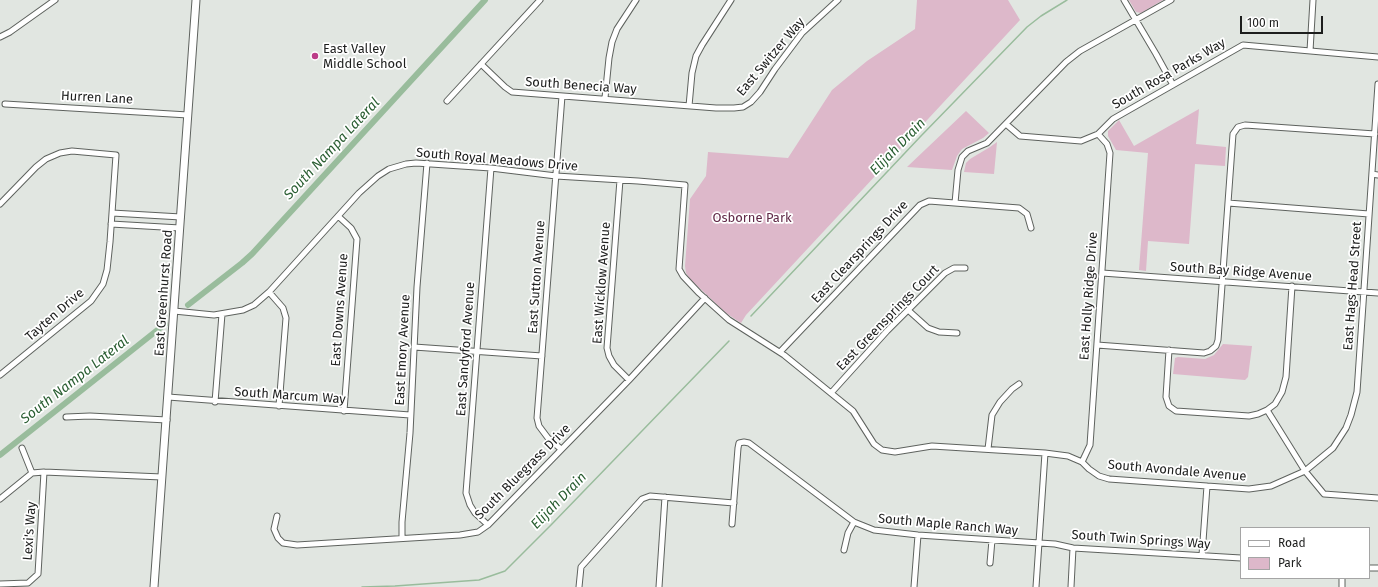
<!DOCTYPE html>
<html>
<head>
<meta charset="utf-8">
<style>
  body { margin:0 }
  #map { position:relative; width:1378px; height:587px; overflow:hidden; background:#e1e6e1; font-family:"Fira Sans",sans-serif }
  canvas { display:block }
  .legend { position:absolute; left:1240px; top:527px; width:130px; height:52px; box-sizing:border-box; background:#fff; border:1px solid #a5a5a5; margin:0; padding:5px 7px; list-style:none; font-size:12px; color:#1d1e1d }
  .legend li { display:flex; align-items:center; gap:8px; height:20px }
  .legend b { width:20px; border:1px solid #a5a5a5 }
  .scale { position:absolute; left:1240px; top:16px; width:83px; height:18px; box-sizing:border-box; border:2px solid #1d1e1d; border-top:0; padding-left:5px; font-size:12px; line-height:14px; white-space:nowrap; color:#1d1e1d; -webkit-text-stroke:3px #fff; paint-order:stroke }
</style>
</head>
<body>
<div id="map">
<canvas width="1378" height="587"></canvas>
<ul class="legend">
<li><b style="height:5px;background:#fff"></b>Road</li>
<li><b style="height:11px;background:#ddb8ca"></b>Park</li>
</ul>
<div class="scale">100 m</div>
</div>
<script>
const ctx = document.querySelector('canvas').getContext('2d');
ctx.lineJoin = 'round';
function fill(path, color) {
  ctx.fillStyle = color;
  ctx.fill(path, 'evenodd');
}
function poly(rows) {
  const path = new Path2D();
  for (const r of rows) {
    path.moveTo(r[0], r[1]);
    for (let i = 2; i < r.length; i += 2) path.lineTo(r[i], r[i + 1]);
  }
  return path;
}
function stroke(path, color, width, dash) {
  ctx.strokeStyle = color;
  ctx.lineWidth = width;
  ctx.lineCap = dash ? 'butt' : 'round';
  ctx.setLineDash(dash || []);
  ctx.stroke(path);
}
function drawText(font, color, halo, rows, align = 'center') {
  ctx.font = font + ' "Fira Sans",sans-serif';
  ctx.lineWidth = 3.5;
  ctx.setLineDash([]);
  ctx.textBaseline = 'middle';
  ctx.strokeStyle = halo;
  ctx.fillStyle = color;
  for (const [text, x, y, turn = 0] of rows) {
    ctx.save();
    ctx.translate(x, y);
    ctx.rotate((+turn || 0) * Math.PI / 180);
    ctx.textAlign = isNaN(turn) ? turn : align;
    if (halo) ctx.strokeText(text, 0, 0);
    ctx.fillText(text, 0, 0);
    ctx.restore();
  }
}
const green = poly([
  [917,0,1008,0,1020,20,746,315,741,323,726,313,690,279,686,273,685,266,690,199,706,176,708,152,788,158,832,90,867,61,915,29],
  [1129,0,1163,0,1141,13,1136,12],
  [1199,109,1196,144,1226,147,1225,166,1195,164,1189,244,1148,241,1146,271,1139,270,1148,153,1116,150,1108,136,1108,131,1119,120,1134,146],
  [966,111,989,133,983,138,962,149,957,156,952,170,907,167],
  [997,142,994,174,964,172,966,163,970,159,990,147],
  [1223,344,1252,346,1248,377,1245,380,1173,374,1175,358,1178,357,1205,359,1214,355]
]);
const stream = poly([
  [751,316,920,137,1027,27,1041,16,1067,0],
  [362,587,395,586,479,580,505,571,551,525,729,341]
]);
const canal = poly([
  [188,305,242,263,252,254,485,0],
  [0,455,165,324]
]);
const street = poly([
  [1124,0,1156,54,1173,85],
  [0,37,10,32,55,0],
  [1310,51,1313,0],
  [481,64,505,87,512,92,716,108,734,108,743,107,751,102,760,92,775,69,802,33,838,0],
  [605,98,609,58,612,42,617,29,636,0],
  [447,101,540,0],
  [5,104,188,115],
  [689,106,692,73,696,56,702,45,731,0],
  [1006,124,1020,136,1081,141,1098,134,1113,119,1243,45,1378,57],
  [1372,174,1378,175],
  [620,180,607,348,609,356,614,365,629,380],
  [955,203,958,170,962,157,968,151,987,143,1066,62,1080,51,1171,0],
  [1228,203,1369,214],
  [0,204,36,167,46,159,60,153,72,151,116,155,110,242,107,270,103,284,91,301,0,375],
  [112,213,181,217],
  [338,216,351,228,357,239,344,411],
  [111,224,180,228],
  [1102,273,1378,293],
  [269,292,283,308,286,318,279,406],
  [908,310,928,328,939,332,957,333],
  [174,311,214,315,243,310,254,305,269,292,359,193,378,176,389,169,406,164,416,163,491,168,556,176,638,181,685,185,679,269,683,276,699,293,729,320,784,355,853,411,874,444,882,450,895,452,932,446,1045,453,1068,456,1082,462,1089,469,1099,476,1109,479,1249,489,1271,486,1305,471,1333,448,1346,428,1351,415,1357,392,1378,84],
  [1097,345,1204,353,1210,351,1216,346,1218,340,1233,134,1238,127,1245,125,1375,134],
  [414,347,542,356],
  [1169,350,1166,397,1169,406,1176,411,1249,416,1258,414,1267,410,1275,404,1282,392,1286,377,1292,286],
  [780,352,920,205,929,201,1019,208,1027,214,1031,228],
  [831,393,887,331,945,273,954,268,965,268],
  [168,397,410,415],
  [215,402,222,314],
  [1267,410,1305,471,1324,494,1378,498],
  [66,417,90,416,167,420],
  [22,448,32,473],
  [561,449,548,438,539,426,537,418,562,96],
  [988,449,992,415,1000,402,1012,389,1019,384],
  [1082,462,1090,445,1110,153,1107,144,1098,134],
  [0,499,32,473,44,472],
  [277,516,274,529,278,538,283,543,297,545,460,535,478,532,488,525,629,380,705,298],
  [732,524,738,448,739,443,744,442,749,443,854,522,874,530,918,535,1055,544,1073,548,1241,558],
  [488,525,475,513,470,505,466,493,491,168],
  [402,538,402,522,410,433,417,287,427,163],
  [844,550,848,533,854,522],
  [1202,555,1207,486],
  [990,563,992,540],
  [1369,568,1378,568],
  [0,584,28,583,38,574,44,472,162,477],
  [579,587,581,567,642,499,650,496,734,503],
  [659,587,665,497],
  [914,587,918,535],
  [1036,587,1045,453],
  [1071,587,1073,548],
  [1342,587,1342,578]
]);
const secondary = poly([
  [154,587,196,0]
]);
const markers = [
  [315,56,4,"#bc3c88"]
];
const poiNames = [
  ["East Valley",323,49],
  ["Middle School",323,64]
];
const streetNames = [
  ["East Switzer Way",771,57,-50],
  ["South Rosa Parks Way",1169,74,-30],
  ["South Benecia Way",581,86,4],
  ["Hurren Lane",97,98,3],
  ["South Royal Meadows Drive",497,160,5],
  ["East Clearsprings Drive",860,252,-47],
  ["South Bay Ridge Avenue",1241,272,4],
  ["East Sutton Avenue",537,277,-86],
  ["East Wicklow Avenue",602,283,-86],
  ["East Hags Head Street",1353,286,-86],
  ["East Greenhurst Road",164,293,-86],
  ["East Holly Ridge Drive",1089,296,-86],
  ["East Downs Avenue",340,310,-86],
  ["Tayten Drive",55,315,-41],
  ["East Greensprings Court",888,318,-46],
  ["East Sandyford Avenue",466,349,-86],
  ["East Emory Avenue",403,350,-87],
  ["South Marcum Way",290,396,4],
  ["South Avondale Avenue",1177,471,5],
  ["South Bluegrass Drive",523,472,-45],
  ["South Maple Ranch Way",948,525,5],
  ["Lexi's Way",30,531,-86],
  ["South Twin Springs Way",1141,540,4]
];
const parkNames = [
  ["Osborne Park",752,218]
];
const waterNames = [
  ["Elijah Drain",898,147,-46],
  ["South Nampa Lateral",332,149,-47],
  ["South Nampa Lateral",75,380,-38],
  ["Elijah Drain",559,501,-46]
];
fill(green, '#ddb8ca');
stroke(stream, '#99bc9c', 1.5);
stroke(canal, '#99bc9c', 6);
stroke(street, '#5e625e', 7);
stroke(secondary, '#5e625e', 9);
stroke(street, '#fff', 5);
stroke(secondary, '#fff', 7);
for (const [x, y, r, color] of markers) {
  const dot = new Path2D();
  dot.arc(x, y, r, 0, 2 * Math.PI);
  ctx.fillStyle = color;
  ctx.fill(dot);
  stroke(dot, '#fff', 1.5);
}
drawText('13px', '#1d1e1d', '#fff', poiNames, 'left');
drawText('13px', '#1d1e1d', '#fff', streetNames);
drawText('13px', '#612a48', '#fff', parkNames);
drawText('italic 14px', '#2a5e32', '#fff', waterNames);
</script>
</body>
</html>
